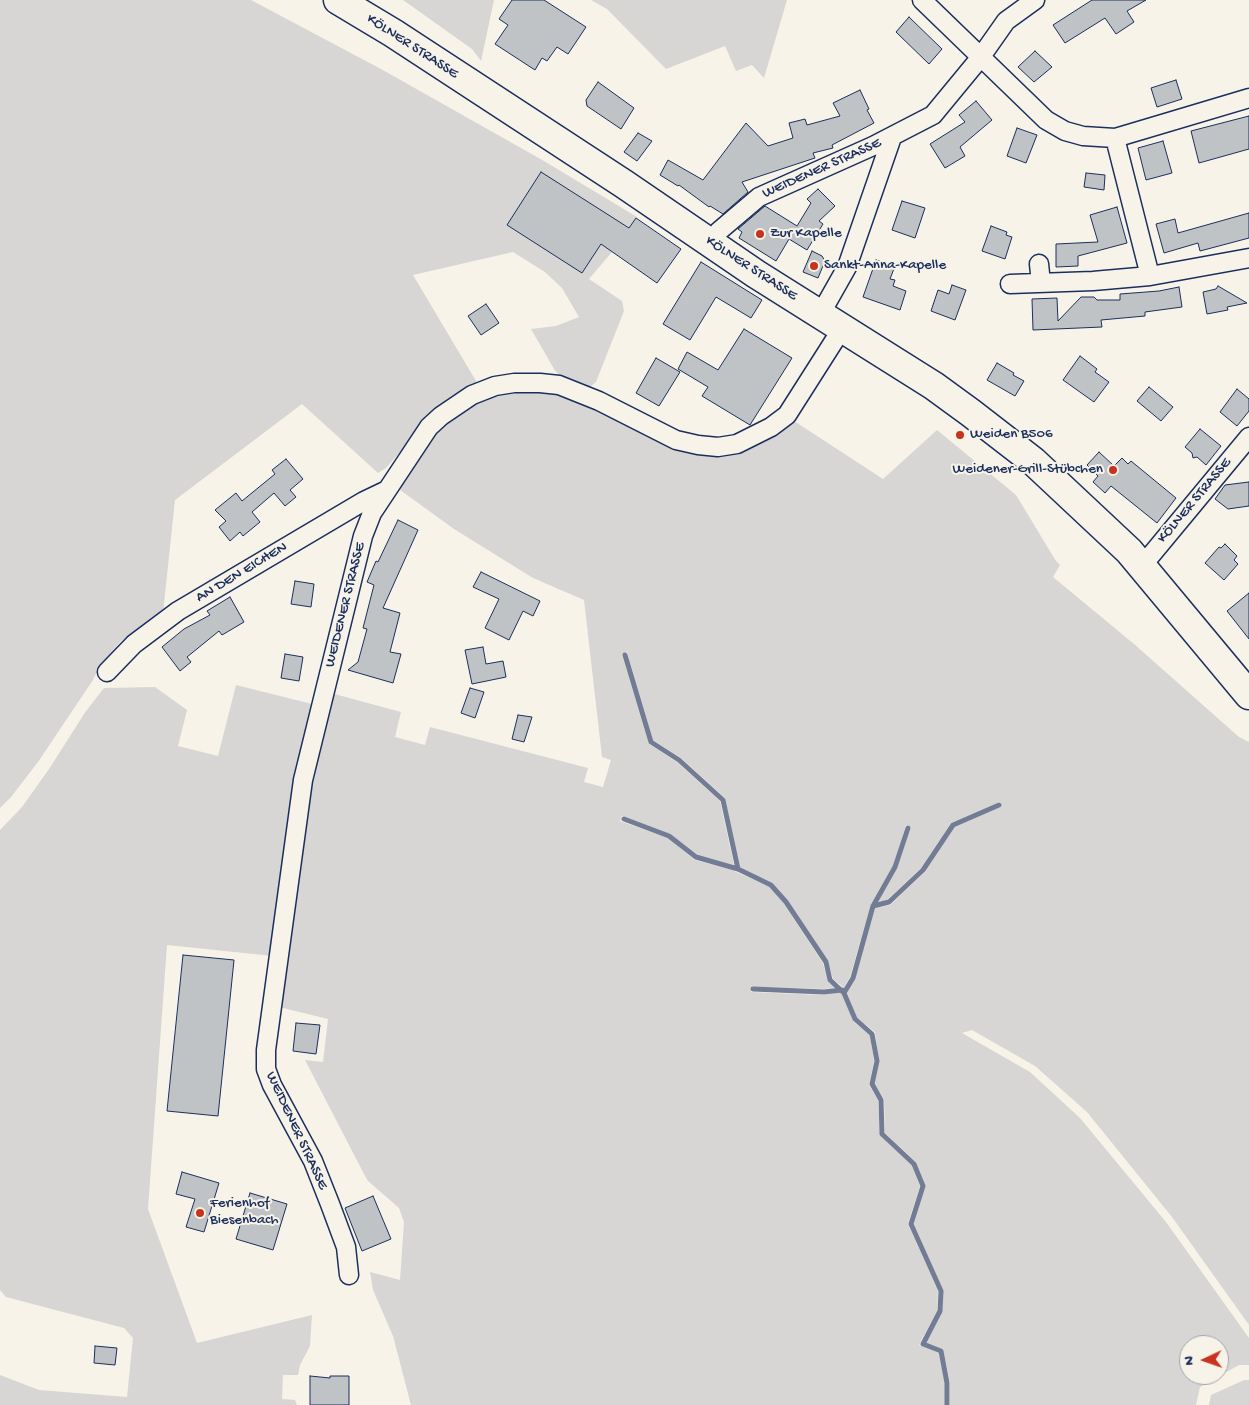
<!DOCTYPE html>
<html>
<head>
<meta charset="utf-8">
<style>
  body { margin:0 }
  #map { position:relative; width:1249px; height:1405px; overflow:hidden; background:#f7f3e8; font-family:"Gochi Hand",sans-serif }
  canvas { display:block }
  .north { position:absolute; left:1179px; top:1335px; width:50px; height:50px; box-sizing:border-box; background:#f7f3e8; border:1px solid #9fa5b1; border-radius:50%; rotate:267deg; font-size:14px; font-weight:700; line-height:20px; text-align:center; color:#1b2f5e }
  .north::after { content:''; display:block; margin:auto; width:18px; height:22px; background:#c8321e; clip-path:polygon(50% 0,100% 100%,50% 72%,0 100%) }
</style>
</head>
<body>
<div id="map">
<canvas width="1249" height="1405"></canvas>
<div class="north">N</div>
</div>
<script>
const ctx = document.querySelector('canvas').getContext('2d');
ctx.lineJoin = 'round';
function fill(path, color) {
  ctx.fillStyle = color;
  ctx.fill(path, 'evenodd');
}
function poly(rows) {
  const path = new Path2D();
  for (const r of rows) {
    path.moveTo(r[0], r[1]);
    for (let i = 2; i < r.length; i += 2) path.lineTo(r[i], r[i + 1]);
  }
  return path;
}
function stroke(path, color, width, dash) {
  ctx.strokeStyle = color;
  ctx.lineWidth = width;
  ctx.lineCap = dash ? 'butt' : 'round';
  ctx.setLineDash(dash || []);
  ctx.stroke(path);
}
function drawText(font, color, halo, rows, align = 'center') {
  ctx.font = font + ' "Gochi Hand",sans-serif';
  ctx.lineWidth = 4;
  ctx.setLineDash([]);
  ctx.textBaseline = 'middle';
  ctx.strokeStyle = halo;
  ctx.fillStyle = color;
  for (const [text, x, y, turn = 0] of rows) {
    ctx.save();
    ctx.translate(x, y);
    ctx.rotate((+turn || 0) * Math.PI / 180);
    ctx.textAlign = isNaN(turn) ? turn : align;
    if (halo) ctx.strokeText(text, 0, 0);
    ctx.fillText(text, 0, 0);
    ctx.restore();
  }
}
const green = poly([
  [0,0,251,0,381,69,544,161,637,217,612,252,589,279,622,301,624,311,596,382,589,388,562,379,554,369,531,329,556,326,579,317,562,288,545,272,513,252,413,275,479,386,424,424,386,468,378,473,302,404,175,500,163,613,121,641,100,665,93,680,38,762,11,797,0,808],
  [403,0,494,0,481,61,472,49],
  [591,0,787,0,764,78,752,65,736,71,725,46,666,69,607,9],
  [515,389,556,391,696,451,791,419,883,479,937,430,1016,495,1056,561,1060,565,1053,577,1134,644,1239,737,1249,742,1249,1325,1172,1217,1087,1112,1035,1066,972,1030,962,1033,1030,1072,1080,1118,1166,1222,1249,1338,1249,1365,1239,1365,1200,1387,1196,1405,950,1405,950,1383,943,1349,926,1343,942,1312,943,1290,914,1224,925,1185,916,1162,885,1133,884,1099,874,1084,879,1061,875,1032,857,1018,847,993,855,979,875,908,890,905,925,872,954,827,1002,806,1000,802,951,823,921,868,887,900,878,902,897,868,911,827,906,825,893,866,871,904,850,977,844,988,833,979,828,961,788,901,773,883,740,867,725,798,681,758,653,740,627,652,622,654,649,744,677,762,720,801,734,865,698,855,670,834,622,816,620,821,668,838,695,860,732,870,770,887,784,904,823,963,828,982,836,988,824,989,751,987,751,992,824,995,842,992,853,1021,870,1035,874,1061,869,1085,878,1100,880,1135,912,1165,920,1186,908,1224,938,1291,937,1311,919,1345,939,1353,945,1383,945,1405,411,1405,393,1336,373,1290,370,1272,400,1280,404,1222,399,1208,368,1181,364,1174,305,1060,323,1062,328,1019,279,1007,311,784,331,693,401,712,395,737,425,745,430,727,588,768,584,782,603,787,611,760,602,757,584,600,533,578,454,529,396,487,435,431,476,400],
  [1189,1345,1219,1345,1219,1375,1189,1375],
  [236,685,312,704,295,776,273,956,167,945,148,1209,197,1343,312,1315,310,1346,300,1365,298,1375,283,1375,282,1399,295,1400,297,1405,0,1405,0,1375,39,1390,127,1397,133,1338,124,1328,6,1297,0,1290,0,830,22,807,49,769,86,711,104,688,155,687,187,710,178,746,218,756],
  [1244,1380,1249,1380,1249,1405,1209,1405,1211,1395]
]);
const stream = poly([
  [625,655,651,742,679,760,723,800,738,869,771,885,786,902,826,962,830,980,844,993,855,1019,872,1034,877,1061,872,1084,881,1100,882,1134,914,1164,923,1186,911,1224,941,1291,940,1311,923,1344,941,1351,947,1383,947,1405],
  [624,819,669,836,696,857,738,869],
  [873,906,895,867,908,828],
  [753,989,824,992,842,990],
  [844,993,853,978,873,906,889,902,923,870,953,825,999,805]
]);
const building = poly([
  [512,0,544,0,586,27,568,54,557,47,547,61,542,58,535,70,495,44,508,25,499,19,512,0],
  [1092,0,1146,0,1127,11,1134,22,1116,34,1105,18,1065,43,1053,25,1092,0],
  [909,17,942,49,929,64,896,32,909,17],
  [1035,51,1052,67,1034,82,1018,67,1035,51],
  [1176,80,1182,99,1157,107,1151,88,1176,80],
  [598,82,634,108,621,129,587,106,586,100,598,82],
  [860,90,869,109,867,110,874,123,832,145,833,148,813,153,815,158,742,182,748,192,723,214,710,206,709,207,679,185,678,186,660,175,668,160,703,180,746,123,768,146,793,138,789,123,805,119,807,125,840,116,833,103,860,90],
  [976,101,992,120,960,147,965,156,945,168,930,144,965,122,959,115,976,101],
  [1249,116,1249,149,1199,163,1191,131,1249,116],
  [1017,128,1037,135,1026,163,1007,156,1017,128],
  [638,133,652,141,637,161,624,152,638,133],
  [1163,141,1172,173,1146,180,1138,148,1163,141],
  [541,172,629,228,636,218,681,249,657,283,601,244,582,273,507,225,541,172],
  [1086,173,1105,175,1104,190,1084,187,1086,173],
  [818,189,835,206,819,221,823,224,807,250,789,239,776,261,739,238,742,232,738,229,765,206,797,226,811,203,807,199,818,189],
  [902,201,925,208,915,238,892,230,902,201],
  [1117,207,1127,243,1078,256,1078,266,1056,267,1056,244,1098,242,1090,215,1117,207],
  [1249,213,1249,238,1200,251,1198,243,1164,253,1156,224,1175,219,1178,233,1249,213],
  [991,226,1007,232,1006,235,1012,237,1005,259,982,251,991,226],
  [812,251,822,256,825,261,818,278,803,272,812,251],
  [876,260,895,266,890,279,895,280,893,286,906,291,900,310,863,297,876,260],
  [701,262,762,300,751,318,716,297,690,340,663,324,701,262],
  [952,285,966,290,955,320,931,311,938,290,949,294,952,285],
  [1218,286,1247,303,1227,307,1228,310,1207,314,1203,292,1216,289,1218,286],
  [1179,287,1182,307,1145,312,1145,316,1101,320,1102,327,1033,330,1032,299,1057,298,1058,321,1081,297,1094,297,1097,300,1120,300,1120,294,1159,291,1179,287],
  [486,304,499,323,481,335,468,316,486,304],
  [744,329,792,358,750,425,702,396,708,387,678,369,687,352,718,370,744,329],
  [1080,356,1097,369,1095,372,1109,382,1094,402,1063,380,1080,356],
  [656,358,680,372,659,406,636,393,656,358],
  [997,363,1014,373,1013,375,1024,381,1015,396,987,380,997,363],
  [1149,387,1173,407,1161,421,1137,401,1149,387],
  [1237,389,1249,399,1249,411,1237,426,1220,412,1237,389],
  [1200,429,1221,446,1206,465,1197,457,1193,458,1192,453,1185,447,1200,429],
  [1099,452,1114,466,1122,458,1128,464,1131,461,1176,498,1157,523,1111,486,1105,493,1093,482,1098,476,1087,465,1099,452],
  [286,459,303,479,290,490,296,497,285,506,274,493,252,512,260,522,243,536,240,532,230,541,219,527,226,521,215,510,236,493,242,501,275,474,272,470,286,459],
  [1249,482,1249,506,1228,509,1215,499,1225,485,1249,482],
  [398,520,418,530,383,608,400,613,390,652,401,654,393,683,348,670,358,662,367,629,363,628,374,585,367,582,376,561,378,562,398,520],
  [1225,544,1237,556,1234,560,1238,564,1224,580,1205,563,1219,547,1221,548,1225,544],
  [481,572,540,601,533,616,523,611,509,640,485,628,499,599,473,587,481,572],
  [295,581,314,584,311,607,291,604,295,581],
  [1249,593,1249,639,1227,611,1249,593],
  [230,597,244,622,222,635,219,631,187,657,191,662,180,671,162,647,184,629,210,615,207,611,230,597],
  [483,647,486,664,503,661,506,677,472,684,465,650,483,647],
  [285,654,303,657,299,681,281,678,285,654],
  [470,688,484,692,475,718,461,713,470,688],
  [518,715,532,717,524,742,512,739,518,715],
  [183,955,234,960,218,1116,167,1111,183,955],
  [296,1023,320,1025,316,1054,293,1051,296,1023],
  [182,1172,219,1183,204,1232,186,1227,195,1199,176,1194,182,1172],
  [250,1193,287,1204,273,1250,236,1239,250,1193],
  [373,1196,391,1239,362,1251,345,1208,373,1196],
  [95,1346,117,1348,115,1365,94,1363,95,1346],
  [310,1376,330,1378,330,1376,349,1376,349,1405,310,1405,310,1376]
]);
const street = poly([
  [922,0,1046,120,1065,131,1083,136,1115,138,1249,98],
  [1115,138,1150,276,1249,258],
  [711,243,719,231,759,197,873,146,933,115,980,58,1006,21,1035,0],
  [1039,264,1041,283],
  [1010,284,1093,281,1150,276],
  [821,313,847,267,892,137],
  [1142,566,1249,437],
  [107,672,134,644,178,611,364,501,387,490],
  [349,1275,346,1247,330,1204,313,1161,272,1085,266,1069,266,1050,303,780,363,536,372,513,429,427,441,416,472,395,495,386,514,383,540,383,559,385,599,401,676,440,698,445,718,447,737,444,771,427,787,415,843,327]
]);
const primary = poly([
  [338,0,393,33,624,184,756,274,934,386,971,413,1033,461,1129,551,1249,695]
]);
const markers = [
  [760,234,5,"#c8321e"],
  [814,266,5,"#c8321e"],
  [960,435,5,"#c8321e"],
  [1113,470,5,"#c8321e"],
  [200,1213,5,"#c8321e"]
];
const streetNames = [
  ["KÖLNER STRASSE",412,47,33],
  ["WEIDENER STRASSE",822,169,-24],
  ["KÖLNER STRASSE",751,269,33],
  ["KÖLNER STRASSE",1195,501,-50],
  ["AN DEN EICHEN",242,573,-31],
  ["WEIDENER STRASSE",346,605,-76],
  ["WEIDENER STRASSE",296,1131,65]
];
const poiNames = [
  ["Zur Kapelle",770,234],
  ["Sankt-Anna-Kapelle",824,266],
  ["Weiden B506",970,435],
  ["Weidener-Grill-Stübchen",1103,470,"right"],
  ["Ferienhof",210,1204],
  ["Biesenbach",210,1221]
];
fill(green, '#d7d6d4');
stroke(stream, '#727c95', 5);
fill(building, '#c0c3c5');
stroke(building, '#1b2f5e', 1);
stroke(street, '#1b2f5e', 21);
stroke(primary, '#1b2f5e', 31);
stroke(street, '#f7f3e8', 18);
stroke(primary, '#f7f3e8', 28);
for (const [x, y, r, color] of markers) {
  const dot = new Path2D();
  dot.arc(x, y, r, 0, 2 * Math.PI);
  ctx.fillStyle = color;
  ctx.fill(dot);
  stroke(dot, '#f7f3e8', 2);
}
drawText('15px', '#1b2f5e', '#f7f3e8', streetNames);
drawText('15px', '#1b2f5e', '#f7f3e8', poiNames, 'left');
</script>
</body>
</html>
